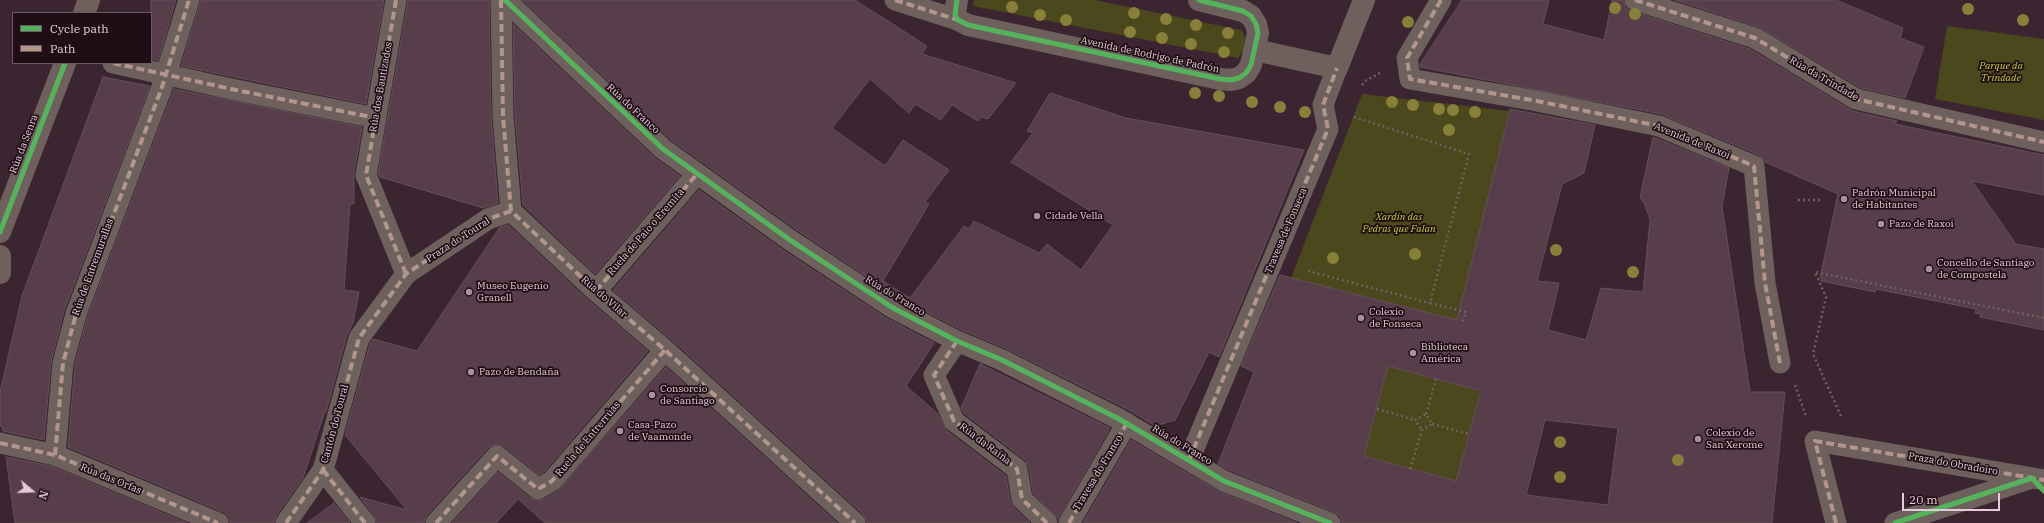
<!DOCTYPE html>
<html>
<head>
<meta charset="utf-8">
<style>
  body { margin:0 }
  #map { position:relative; width:2044px; height:523px; overflow:hidden; background:#3b2530; font-family:"IBM Plex Serif",serif }
  canvas { display:block }
  .legend { position:absolute; left:12px; top:12px; width:140px; height:52px; box-sizing:border-box; background:#1f0e16; border:1px solid #6e5a63; margin:0; padding:5px 7px; list-style:none; font-size:12px; color:#e5cbd6 }
  .legend li { display:flex; align-items:center; gap:8px; height:20px }
  .legend b { width:20px; border:1px solid #6e5a63 }
  .north { position:absolute; left:12px; top:471px; width:40px; height:40px; -webkit-text-stroke:3px #1f0e16; paint-order:stroke; rotate:109deg; font-size:11px; font-weight:700; line-height:16px; text-align:center; color:#e5cbd6 }
  .north::after { content:''; display:block; margin:auto; width:14px; height:18px; background:#e5cbd6; clip-path:polygon(50% 0,100% 100%,50% 72%,0 100%) }
  .scale { position:absolute; left:1902px; top:493px; width:98px; height:18px; box-sizing:border-box; border:2px solid #e5cbd6; border-top:0; padding-left:5px; font-size:12px; line-height:14px; white-space:nowrap; color:#e5cbd6; -webkit-text-stroke:3px #1f0e16; paint-order:stroke }
</style>
</head>
<body>
<div id="map">
<canvas width="2044" height="523"></canvas>
<ul class="legend">
<li><b style="height:5px;background:#56b35d"></b>Cycle path</li>
<li><b style="height:5px;background:#b2968c"></b>Path</li>
</ul>
<div class="north">N</div>
<div class="scale">20 m</div>
</div>
<script>
const ctx = document.querySelector('canvas').getContext('2d');
ctx.lineJoin = 'round';
function fill(path, color) {
  ctx.fillStyle = color;
  ctx.fill(path, 'evenodd');
}
function poly(rows) {
  const path = new Path2D();
  for (const r of rows) {
    path.moveTo(r[0], r[1]);
    for (let i = 2; i < r.length; i += 2) path.lineTo(r[i], r[i + 1]);
  }
  return path;
}
function stroke(path, color, width, dash) {
  ctx.strokeStyle = color;
  ctx.lineWidth = width;
  ctx.lineCap = dash ? 'butt' : 'round';
  ctx.setLineDash(dash || []);
  ctx.stroke(path);
}
function drawText(font, color, halo, rows, align = 'center') {
  ctx.font = font + ' "IBM Plex Serif",serif';
  ctx.lineWidth = 3.5;
  ctx.setLineDash([]);
  ctx.textBaseline = 'middle';
  ctx.strokeStyle = halo;
  ctx.fillStyle = color;
  for (const [text, x, y, turn = 0] of rows) {
    ctx.save();
    ctx.translate(x, y);
    ctx.rotate((+turn || 0) * Math.PI / 180);
    ctx.textAlign = isNaN(turn) ? turn : align;
    if (halo) ctx.strokeText(text, 0, 0);
    ctx.fillText(text, 0, 0);
    ctx.restore();
  }
}
const green = poly([
  [974,0,1095,0,1241,30,1245,36,1244,49,1238,58,973,6],
  [1947,26,2044,39,2044,120,1935,99],
  [1362,94,1510,111,1465,289,1479,326,1291,278],
  [1388,366,1481,391,1456,481,1364,456]
]);
const building = poly([
  [151,0,176,0,158,61,151,59,151,0],
  [201,0,384,0,366,104,181,66,201,0],
  [408,0,489,0,491,116,498,203,483,208,380,177,378,174,408,0],
  [522,0,855,0,927,46,922,54,1016,83,988,119,981,117,978,121,952,105,941,120,915,104,909,113,870,79,832,128,885,166,903,140,949,170,925,202,929,204,883,281,910,298,964,226,969,229,974,221,1039,253,1047,244,1081,270,1113,225,1011,162,1033,133,1027,131,1050,93,1126,118,1304,150,1219,357,1209,352,1175,420,1155,426,1133,412,1007,349,962,330,899,298,797,230,671,140,522,0],
  [1462,0,1549,0,1543,24,1604,40,1612,0,1623,0,1626,8,1631,11,1750,49,1853,111,1897,121,1895,124,2044,155,2044,195,1972,181,2016,244,2044,249,2044,330,1980,317,1981,314,1975,313,1976,309,1876,289,1875,292,1821,281,1822,278,1820,278,1838,194,1765,162,1759,155,1661,114,1420,67,1420,64,1462,0],
  [1675,0,1836,0,1903,28,1900,38,1924,47,1905,98,1861,88,1759,27,1675,0],
  [513,24,655,158,680,176,595,274,523,205,515,115,513,24],
  [103,77,150,86,64,311,51,362,44,440,3,431,2,427,0,426,0,392,22,296,103,77],
  [174,89,362,127,354,173,354,204,350,204,344,290,359,292,353,323,347,335,326,412,325,411,303,478,276,516,274,523,230,523,228,516,223,512,68,447,75,365,87,318,174,89],
  [1510,109,1595,125,1584,173,1562,184,1537,281,1559,283,1548,330,1586,340,1601,288,1643,292,1650,220,1645,205,1640,197,1653,137,1729,168,1722,206,1750,392,1785,392,1772,523,1342,523,1340,516,1334,512,1229,470,1218,464,1254,372,1241,366,1280,275,1457,320,1510,109],
  [1388,366,1481,391,1456,481,1364,456,1388,366],
  [1545,420,1618,428,1608,505,1526,495,1545,420],
  [699,190,783,250,886,318,934,343,906,386,937,413,947,431,1006,476,1010,501,1014,508,1030,523,867,523,863,514,673,341,613,290,699,190],
  [508,225,588,300,648,351,544,472,539,475,505,447,493,445,488,448,427,515,424,523,377,523,374,516,360,497,407,510,345,435,370,343,373,339,417,351,500,227,508,225],
  [980,364,1110,428,1058,519,1033,493,1029,467,1025,460,964,413,961,408,980,364],
  [666,367,837,523,545,523,518,499,496,523,452,523,498,472,530,498,537,501,544,499,558,491,666,367],
  [1131,440,1218,491,1297,523,1083,523,1131,440],
  [6,457,51,466,187,523,15,523,6,457],
  [334,503,350,523,307,523,334,503]
]);
const path = poly([
  [1362,85,1365,81,1380,73],
  [1354,117,1469,154,1430,303,1466,312,1462,322],
  [1798,200,1820,200],
  [1308,271,1430,303],
  [1795,385,1806,416],
  [1377,409,1415,420],
  [1426,414,1436,379],
  [1841,416,1813,354,1826,297,1815,272,2044,318],
  [1432,424,1469,434],
  [1410,469,1422,430,1432,424,1426,414,1415,420,1422,430]
]);
const pedestrian = poly([
  [396,0,366,175,406,274],
  [501,0,503,116,511,211,596,291,665,350,855,523],
  [505,0,663,149,790,240,893,308,957,341,1002,360,1119,419,1224,481,1330,523],
  [895,0,958,20],
  [1441,0,1407,58,1410,79,1537,101,1659,126,1754,166,1765,283,1780,363],
  [1635,0,1755,38,1856,99,2044,142],
  [113,63,236,90,376,118],
  [596,291,697,174],
  [957,341,934,375,954,421,1017,469,1022,499,1047,523],
  [0,443,55,455,218,523],
  [55,455,63,363,76,314,162,87,189,0],
  [1189,460,1328,129,1323,105,1337,68],
  [323,470,365,523],
  [286,523,323,470,359,338,406,274,488,219,511,211],
  [436,523,497,456,538,489,552,481,665,350],
  [1069,523,1127,423],
  [1836,523,1815,441,2044,480],
  [1895,523,2029,479]
]);
const minor = poly([
  [957,0,955,15,958,20,968,25,1220,79,1231,80,1239,78,1246,73,1251,65,1258,33,1256,24,1251,16,1243,11,1199,0],
  [1255,50,1337,68,1364,0]
]);
const tertiary = poly([
  [84,13,89,0],
  [0,232,65,63],
  [0,256,0,273]
]);
const quiet = poly([
  [396,0,366,175,406,274],
  [501,0,503,116,511,211,596,291,665,350,855,523],
  [895,0,958,20],
  [1441,0,1407,58,1410,79,1537,101,1659,126,1754,166,1765,283,1780,363],
  [1635,0,1755,38,1856,99,2044,142],
  [113,63,236,90,376,118],
  [596,291,697,174],
  [957,341,934,375,954,421,1017,469,1022,499,1047,523],
  [0,443,55,455,218,523],
  [55,455,63,363,76,314,162,87,189,0],
  [1189,460,1328,129,1323,105,1337,68],
  [323,470,365,523],
  [286,523,323,470,359,338,406,274,488,219,511,211],
  [436,523,497,456,538,489,552,481,665,350],
  [1069,523,1127,423],
  [1836,523,1815,441,2044,480]
]);
const cycleway = poly([
  [505,0,663,149,790,240,893,308,957,341,1002,360,1119,419,1224,481,1330,523],
  [957,0,955,15,958,20,968,25,1220,79,1231,80,1239,78,1246,73,1251,65,1258,33,1256,24,1251,16,1243,11,1199,0],
  [0,232,65,63],
  [1895,523,2032,478,2044,491]
]);
const trees = [
  [1012,7],
  [1615,8],
  [1968,9],
  [1134,13],
  [1635,14],
  [1040,15],
  [1166,19],
  [1066,20],
  [2023,20],
  [1408,22],
  [1196,25],
  [1130,32],
  [1228,33],
  [1162,38],
  [1191,44],
  [1224,52],
  [1195,93],
  [1219,96],
  [1252,102],
  [1392,102],
  [1413,105],
  [1280,107],
  [1439,109],
  [1453,110],
  [1305,112],
  [1475,112],
  [1449,130],
  [1556,250],
  [1415,254],
  [1333,258],
  [1633,272],
  [1560,442],
  [1678,460],
  [1560,477]
];
const markers = [
  [1844,199,4,"#aa919c"],
  [1037,216,4,"#aa919c"],
  [1881,224,4,"#aa919c"],
  [1929,269,4,"#aa919c"],
  [469,292,4,"#aa919c"],
  [1361,318,4,"#aa919c"],
  [1413,353,4,"#aa919c"],
  [471,372,4,"#aa919c"],
  [652,395,4,"#aa919c"],
  [620,431,4,"#aa919c"],
  [1698,439,4,"#aa919c"]
];
const streetNames = [
  ["Avenida de Rodrigo de Padrón",1150,55,12],
  ["Rúa da Trindade",1824,79,30],
  ["Rúa dos Bautizados",381,87,-80],
  ["Rúa do Franco",633,109,43],
  ["Avenida de Raxoi",1692,141,22],
  ["Rúa da Senra",24,144,-69],
  ["Travesa de Fonseca",1286,231,-67],
  ["Ruela de Paio o Eremita",646,232,-49],
  ["Praza do Toural",458,240,-33],
  ["Rúa de Entremurallas",93,267,-70],
  ["Rúa do Franco",895,296,31],
  ["Rúa do Vilar",604,297,41],
  ["Cantón do Toural",335,424,-75],
  ["Ruela de Entrerrúas",588,439,-50],
  ["Rúa da Raíña",985,444,37],
  ["Rúa do Franco",1182,445,31],
  ["Praza do Obradoiro",1953,464,10],
  ["Travesa do Franco",1098,473,-59],
  ["Rúa das Orfas",111,479,22]
];
const parkNames = [
  ["Parque da",2001,66],
  ["Trindade",2001,78],
  ["Xardín das",1399,217],
  ["Pedras que Falan",1399,229]
];
const poiNames = [
  ["Padrón Municipal",1852,193],
  ["de Habitantes",1852,205],
  ["Cidade Vella",1045,216],
  ["Pazo de Raxoi",1889,224],
  ["Concello de Santiago",1937,263],
  ["de Compostela",1937,275],
  ["Museo Eugenio",477,286],
  ["Granell",477,298],
  ["Colexio",1369,312],
  ["de Fonseca",1369,324],
  ["Biblioteca",1421,347],
  ["América",1421,359],
  ["Pazo de Bendaña",479,372],
  ["Consorcio",660,389],
  ["de Santiago",660,401],
  ["Casa-Pazo",628,425],
  ["de Vaamonde",628,437],
  ["Colexio de",1706,433],
  ["San Xerome",1706,445]
];
fill(green, '#4a481c');
fill(building, '#583e4b');
stroke(building, '#635059', 1);
stroke(path, '#706161', 2.5, [2, 3]);
stroke(pedestrian, '#6e605c', 21);
stroke(minor, '#6e605c', 22);
stroke(tertiary, '#6e605c', 22);
stroke(quiet, '#b2968c', 4, [8, 4]);
stroke(cycleway, '#56b35d', 5);
ctx.fillStyle = '#88803a';
for (const [x, y] of trees) {
  ctx.beginPath();
  ctx.arc(x, y, 6, 0, 2 * Math.PI);
  ctx.fill();
}
for (const [x, y, r, color] of markers) {
  const dot = new Path2D();
  dot.arc(x, y, r, 0, 2 * Math.PI);
  ctx.fillStyle = color;
  ctx.fill(dot);
  stroke(dot, '#1f0e16', 1.5);
}
drawText('10px', '#e5cbd6', '#1f0e16', streetNames);
drawText('italic 10px', '#c7cb42', '#1f0e16', parkNames);
drawText('10px', '#e5cbd6', '#1f0e16', poiNames, 'left');
</script>
</body>
</html>
